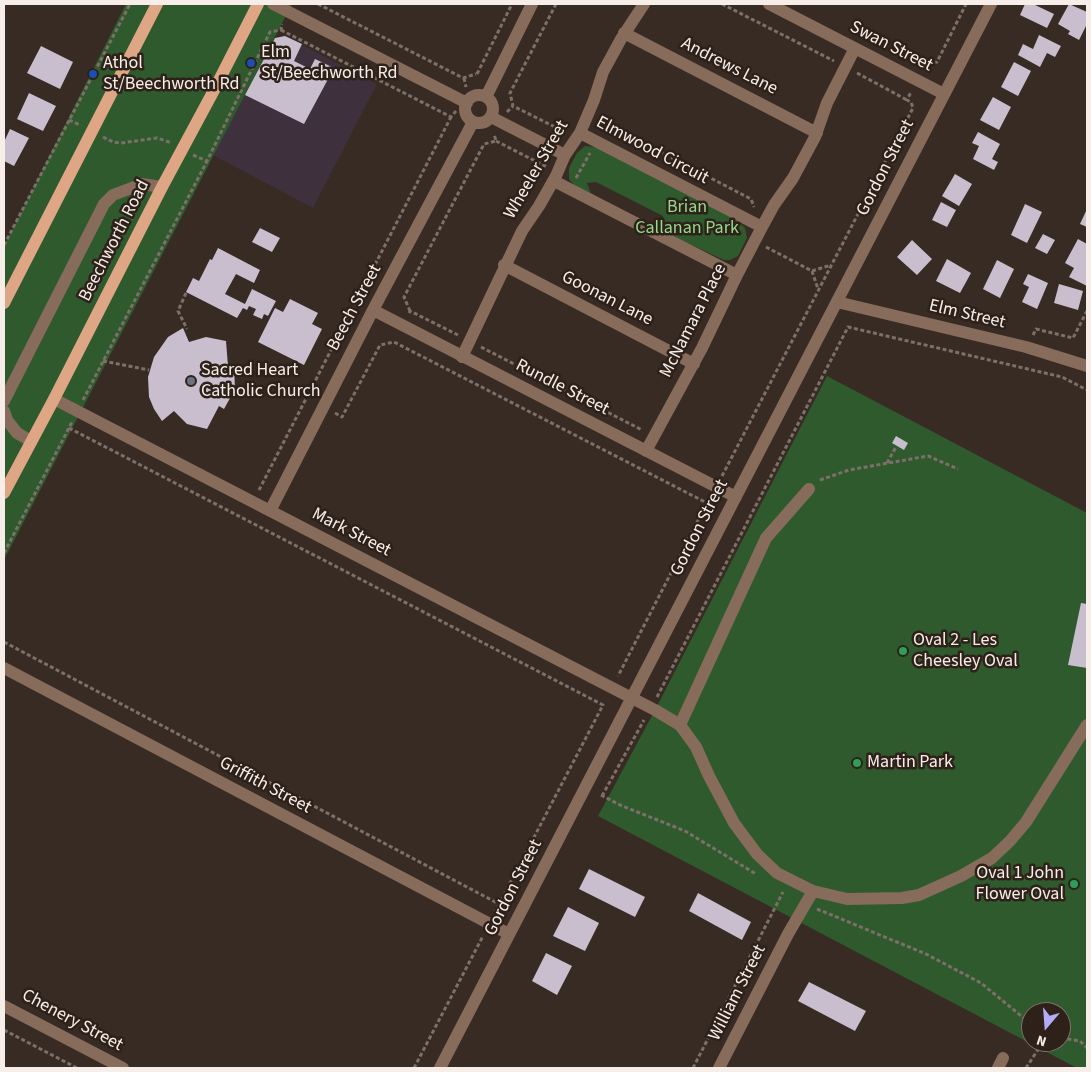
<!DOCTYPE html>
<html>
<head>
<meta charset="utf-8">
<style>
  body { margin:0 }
  #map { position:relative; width:1091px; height:1072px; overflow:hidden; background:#382b23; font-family:"Source Sans 3",sans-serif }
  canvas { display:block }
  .frame { position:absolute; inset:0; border:5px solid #f7eee9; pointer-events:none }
  .north { position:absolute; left:1021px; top:1002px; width:50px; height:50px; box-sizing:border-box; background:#2e2119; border:1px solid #7e736c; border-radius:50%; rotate:198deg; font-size:14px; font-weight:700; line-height:20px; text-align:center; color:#f7eee9 }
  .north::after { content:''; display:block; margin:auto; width:18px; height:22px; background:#b5acf8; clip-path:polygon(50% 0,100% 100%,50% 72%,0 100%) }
</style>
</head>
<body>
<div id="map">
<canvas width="1091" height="1072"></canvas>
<div class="frame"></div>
<div class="north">N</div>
</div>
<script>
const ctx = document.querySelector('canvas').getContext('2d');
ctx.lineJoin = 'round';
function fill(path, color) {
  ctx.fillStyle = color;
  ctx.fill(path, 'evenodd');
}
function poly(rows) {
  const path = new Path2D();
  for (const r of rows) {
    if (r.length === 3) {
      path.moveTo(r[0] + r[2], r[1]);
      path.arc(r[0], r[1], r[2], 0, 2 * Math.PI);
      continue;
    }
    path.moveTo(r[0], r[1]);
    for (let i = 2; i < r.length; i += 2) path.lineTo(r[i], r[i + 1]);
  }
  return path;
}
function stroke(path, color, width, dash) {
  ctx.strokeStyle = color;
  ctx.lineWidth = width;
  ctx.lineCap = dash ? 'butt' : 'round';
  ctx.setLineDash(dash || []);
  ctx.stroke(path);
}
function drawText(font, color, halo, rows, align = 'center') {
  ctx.font = font + ' "Source Sans 3",sans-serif';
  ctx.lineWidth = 5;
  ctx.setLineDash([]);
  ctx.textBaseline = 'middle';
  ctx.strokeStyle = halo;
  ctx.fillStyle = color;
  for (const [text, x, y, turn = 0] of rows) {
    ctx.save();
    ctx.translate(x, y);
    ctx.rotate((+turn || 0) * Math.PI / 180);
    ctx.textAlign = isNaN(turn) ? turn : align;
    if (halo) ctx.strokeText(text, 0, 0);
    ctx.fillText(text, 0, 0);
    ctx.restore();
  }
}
const commercial = poly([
  [285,36,377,84,313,208,213,155,275,38]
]);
const green = poly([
  [126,4,292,4,4,560,4,246],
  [585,146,595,147,737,220,745,228,747,238,738,256,730,260,724,260,668,234,663,216,596,182,587,183,591,194,574,185,569,179,569,168,577,153],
  [827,376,1087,513,1087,1068,1077,1068,598,816,655,710],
  [1031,1012,1061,1012,1061,1042,1031,1042]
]);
const building = poly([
  [1025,4,1033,4,1054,14,1047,28,1020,15],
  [1069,4,1087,12,1087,27,1086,26,1079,40,1068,34,1070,31,1058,24],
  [1039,35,1061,46,1055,57,1047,53,1040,67,1018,55,1023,44,1033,49],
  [285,36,302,44,294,61,310,69,315,59,334,68,304,124,245,95,275,38],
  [41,46,73,62,60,89,27,73],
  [1014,62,1031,71,1018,96,1001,87],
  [29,93,56,106,43,131,17,119],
  [993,97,1011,107,999,130,980,120],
  [10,129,29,138,14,166,4,161,4,142],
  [978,132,1000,144,992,159,998,162,994,170,973,159,979,146,972,143],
  [955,174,972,184,959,206,942,196],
  [941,202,956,210,947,227,932,220],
  [1025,204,1042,212,1027,243,1011,235],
  [1087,209,1087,227,1080,224],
  [260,228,280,238,272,252,252,242],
  [1043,234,1055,240,1047,254,1035,248],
  [1078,239,1087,244,1087,286,1069,277,1074,268,1065,263],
  [912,240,932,259,917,275,897,257],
  [218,248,260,270,254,283,236,274,225,294,245,304,252,289,276,301,268,316,264,314,262,319,253,315,256,309,249,306,247,310,243,308,237,318,186,292,193,278,199,281,210,259,212,260],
  [947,259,971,273,960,293,936,281],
  [997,260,1014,269,1000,298,983,289],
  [1028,274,1048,283,1037,309,1022,302,1029,287,1023,284],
  [1059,284,1083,291,1078,310,1054,303],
  [290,299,318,313,312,324,322,329,304,365,258,342,275,308,283,312],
  [183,328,189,342,206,337,226,341,228,366,234,366,235,389,224,409,219,406,207,429,187,424,174,411,162,421,154,409,149,397,148,377,154,357,168,337],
  [896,436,908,443,904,450,892,443],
  [1081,603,1087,604,1087,668,1068,665],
  [589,869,645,897,635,917,579,889],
  [698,893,751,922,742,940,689,911],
  [568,907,599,923,585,951,553,936],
  [546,953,572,966,557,995,532,981],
  [809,982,866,1011,855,1031,798,1001]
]);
const path = poly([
  [318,4,463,78,476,74],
  [556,4,510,93,513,106,565,132],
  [722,4,834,61],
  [281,30,451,117,456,111],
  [923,69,926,65,937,62,966,4],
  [857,73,907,100],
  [477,74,512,4],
  [464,78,466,87],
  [507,112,513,106],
  [69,120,80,125],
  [600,129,603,122,751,199,754,207],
  [103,137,113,142,121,143,157,138,172,143],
  [496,141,547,167],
  [193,155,207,161,270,32,281,30,282,24],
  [576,178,590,153],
  [4,245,130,4],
  [766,247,812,271,831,265],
  [812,271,818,289],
  [186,293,178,311,187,329],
  [410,311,404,297,484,144,496,141,494,134],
  [409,313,410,311,458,335],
  [1033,335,1036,329,1073,338,1087,311],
  [481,347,642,430],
  [103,361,149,370],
  [83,400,207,161],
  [335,413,342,417,380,345,394,342,707,503,618,676],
  [69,428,603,705,495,912],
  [887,463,896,447],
  [722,476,913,108,911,102,907,100,911,92],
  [820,480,849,470,928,456,958,469],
  [259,490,451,117],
  [4,553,72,422],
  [4,642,499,904],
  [657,697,848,327,1062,377,1087,390],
  [601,795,620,805,685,831,756,874],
  [602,796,644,720],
  [817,909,926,954,981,983,1031,1024],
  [4,1030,77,1068],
  [1061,1038,1080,1041,1087,1048],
  [414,1068,483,936],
  [693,1068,783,892],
  [1026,1068,1043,1042]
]);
const minor = poly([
  [273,4,467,103],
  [769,4,944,94],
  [624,33,817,133],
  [479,109,14],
  [486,97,532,4],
  [491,117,565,155],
  [580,133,762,227],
  [554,181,737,275],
  [504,265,694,364],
  [837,302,1026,347,1087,366],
  [373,310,736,497],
  [462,357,522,231,539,206,556,176,565,155,580,133,594,100,603,72,621,39,644,4],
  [54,399,655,710,680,725,696,747,709,776,734,823,757,854,777,873,813,891,847,899,902,898,919,895,961,876,992,858,1010,841,1026,822,1087,725],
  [4,401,104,204,113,195,142,184,162,187],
  [4,411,7,420,17,433,31,441],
  [646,451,702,348,737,275,762,227,774,205,793,178,815,137,827,103,855,48],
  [270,511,373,310,473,122],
  [4,668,509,934],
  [680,725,766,538,809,489],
  [4,1006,123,1068],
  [440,1068,991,4],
  [719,1068,788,934,813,891],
  [998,1068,1003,1058]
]);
const major = poly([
  [4,303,157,4],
  [4,493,54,399,162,187,213,92,258,4]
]);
const markers = [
  [251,63,5,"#1a4fb4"],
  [93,74,5,"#1a4fb4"],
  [191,381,5,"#6b7280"],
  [903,651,5,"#2e9e5b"],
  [857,763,5,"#2e9e5b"],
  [1074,884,5,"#2e9e5b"]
];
const streetNames = [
  ["Swan Street",891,47,27],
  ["Andrews Lane",729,67,27],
  ["Elmwood Circuit",652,151,28],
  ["Gordon Street",886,168,-63],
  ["Wheeler Street",537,170,-60],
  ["Beechworth Road",115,241,-63],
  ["Goonan Lane",607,299,27],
  ["Beech Street",355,308,-62],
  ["Elm Street",967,315,13],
  ["McNamara Place",694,321,-63],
  ["Rundle Street",562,388,27],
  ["Gordon Street",700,528,-63],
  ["Mark Street",351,533,27],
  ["Griffith Street",265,786,28],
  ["Gordon Street",514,888,-63],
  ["William Street",738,993,-63],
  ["Chenery Street",72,1021,28]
];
const poiNames = [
  ["Elm",261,53],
  ["St/Beechworth Rd",261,74],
  ["Athol",103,64],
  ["St/Beechworth Rd",103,85],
  ["Sacred Heart",201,371],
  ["Catholic Church",201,392],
  ["Oval 2 - Les",913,641],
  ["Cheesley Oval",913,662],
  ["Martin Park",867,763],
  ["Oval 1 John",1064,874,"right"],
  ["Flower Oval",1064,895,"right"]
];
const parkNames = [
  ["Brian",687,208],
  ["Callanan Park",687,229]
];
fill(commercial, '#3f303e');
fill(green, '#2f5a2d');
fill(building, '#c8bece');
stroke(path, '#7c7069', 3, [4, 2.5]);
stroke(minor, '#876b5b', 12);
stroke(major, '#dfa685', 12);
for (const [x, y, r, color] of markers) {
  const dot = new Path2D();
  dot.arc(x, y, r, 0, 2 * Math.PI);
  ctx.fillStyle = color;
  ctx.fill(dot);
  stroke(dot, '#2e2119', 2);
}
drawText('18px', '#f7eee9', '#2e2119', streetNames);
drawText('18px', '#f7eee9', '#2e2119', poiNames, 'left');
drawText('18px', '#93da8e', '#2e2119', parkNames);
</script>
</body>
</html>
